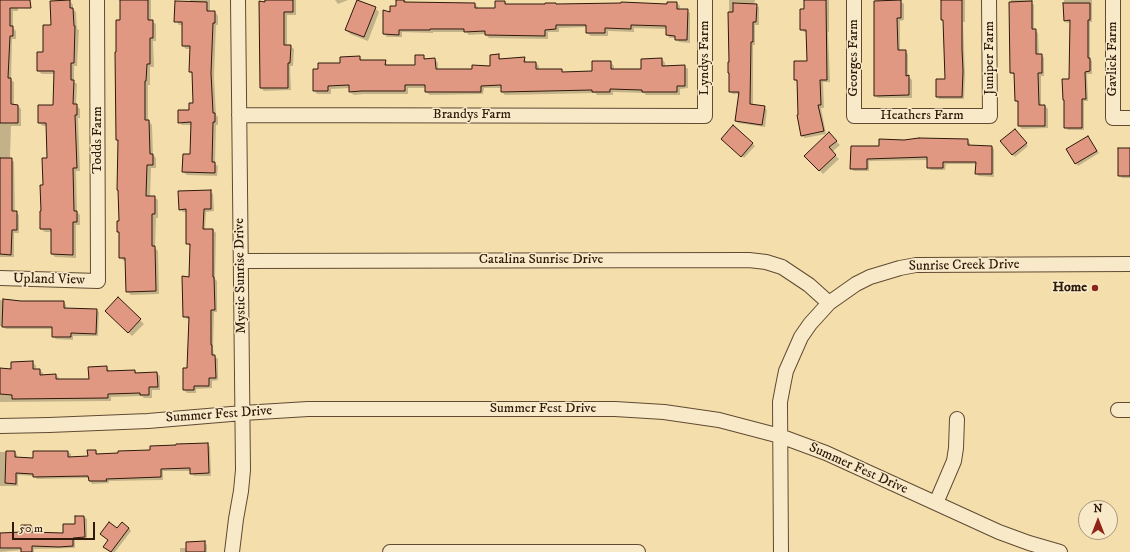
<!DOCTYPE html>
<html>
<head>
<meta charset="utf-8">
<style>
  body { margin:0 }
  #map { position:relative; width:1130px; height:552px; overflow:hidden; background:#f4dfac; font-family:"IM FELL DW Pica",serif }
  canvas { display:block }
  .north { position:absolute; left:1078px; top:500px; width:40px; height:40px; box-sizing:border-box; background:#f8eac9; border:1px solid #a7967d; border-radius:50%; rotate:0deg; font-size:11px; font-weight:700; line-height:16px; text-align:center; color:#2e190a }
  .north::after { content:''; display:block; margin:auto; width:14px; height:18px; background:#8f2418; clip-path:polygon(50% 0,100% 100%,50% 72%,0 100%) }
  .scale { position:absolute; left:12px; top:522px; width:83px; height:18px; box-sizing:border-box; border:2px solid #2e190a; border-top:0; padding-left:5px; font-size:12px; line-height:14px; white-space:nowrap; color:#2e190a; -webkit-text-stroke:3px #f8eac9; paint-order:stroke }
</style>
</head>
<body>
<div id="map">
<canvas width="1130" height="552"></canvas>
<div class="north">N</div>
<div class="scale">50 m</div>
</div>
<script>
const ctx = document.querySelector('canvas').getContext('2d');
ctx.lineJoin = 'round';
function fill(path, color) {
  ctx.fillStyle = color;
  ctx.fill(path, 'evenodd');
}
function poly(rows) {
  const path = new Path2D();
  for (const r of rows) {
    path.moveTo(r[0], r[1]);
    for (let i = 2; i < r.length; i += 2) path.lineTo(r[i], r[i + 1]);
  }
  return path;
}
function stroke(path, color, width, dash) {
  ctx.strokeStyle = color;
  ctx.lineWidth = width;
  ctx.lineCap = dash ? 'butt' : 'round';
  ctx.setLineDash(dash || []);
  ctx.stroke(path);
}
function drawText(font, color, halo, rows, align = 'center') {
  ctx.font = font + ' "IM FELL DW Pica",serif';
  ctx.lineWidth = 3;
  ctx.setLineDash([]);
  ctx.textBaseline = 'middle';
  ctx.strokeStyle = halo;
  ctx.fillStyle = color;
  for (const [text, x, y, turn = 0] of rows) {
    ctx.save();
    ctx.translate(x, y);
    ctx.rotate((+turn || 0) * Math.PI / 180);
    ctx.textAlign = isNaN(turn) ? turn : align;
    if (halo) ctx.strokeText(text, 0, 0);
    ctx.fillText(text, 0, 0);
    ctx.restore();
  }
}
const shadow = poly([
  [0,0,16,0,18,2,18,11,13,11,13,28,16,31,16,39,12,39,11,80,14,82,14,106,18,106,21,109,21,126,11,126,10,159,14,162,15,212,19,215,19,233,14,233,14,257,0,257],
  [121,0,151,0,151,21,156,24,156,41,153,41,154,67,150,67,150,85,148,85,148,120,152,125,153,155,156,158,156,168,151,168,150,197,154,197,158,200,158,218,156,218,155,248,158,251,159,294,131,295,127,291,126,261,124,261,120,257,120,233,118,232,120,222,119,142,117,139,117,53,121,21],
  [190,0,210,0,210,12,215,12,218,16,218,25,216,25,214,77,216,115,218,117,218,125,216,125,215,164,218,166,217,176,187,175,183,172,191,155,192,125,182,125,179,122,190,111,194,104,193,74,190,72,191,49,186,49,183,46,183,25,179,25,176,21,190,3],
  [266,0,296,0,296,15,287,15,287,46,290,46,294,49,293,66,290,66,291,90,264,91,261,88],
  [335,0,348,0,338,4],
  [397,0,405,0,407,3,475,4,478,7,478,9,496,9,505,2,508,5,668,5,677,3,680,6,680,10,687,10,690,13,690,43,679,42,676,38,670,38,667,35,667,29,634,28,634,32,608,31,608,36,591,36,587,33,587,27,559,28,559,32,548,32,548,39,489,38,485,34,469,35,466,32,433,32,433,33,402,32,402,37,387,37,384,34,391,14,397,7],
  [729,0,755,0,754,5,759,7,759,25,755,25,755,45,753,45,753,105,764,107,767,110,765,127,738,123,736,120,739,94,733,94,730,92],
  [805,0,829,0,829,32,828,32,830,82,823,82,824,108,821,108,826,134,805,138,802,136,799,116,798,82,795,80,808,62,807,32,804,32,801,29,805,10],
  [875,0,899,0,904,4,904,20,900,21,900,51,905,51,908,54,908,76,912,80,912,98,878,98,875,95],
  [942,0,965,0,965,22,963,22,965,74,964,99,939,99,937,96,946,80,944,21,942,20],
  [1011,0,1032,0,1032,3,1034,5,1034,30,1038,33,1039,55,1042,55,1044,58,1044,76,1041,76,1041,106,1045,106,1048,109,1048,128,1022,129,1019,126,1019,104,1016,101,1015,75,1011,73],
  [1064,0,1092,0,1092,22,1090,22,1090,59,1092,61,1092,74,1087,74,1088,101,1084,101,1084,130,1068,130,1065,127,1070,80,1071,22,1067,23,1065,20],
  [70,1,73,5,73,9,76,12,77,29,79,30,77,66,74,66,74,82,77,84,76,105,80,109,80,118,78,118,80,171,76,171,77,212,80,215,80,225,76,225,76,258,55,257,52,254,52,232,45,232,41,229,44,185,48,159,48,126,43,126,39,123,54,106,55,74,42,74,38,71,52,26],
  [375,8,379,12,368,41,350,34,346,30],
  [498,55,502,60,524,58,527,63,536,63,539,66,539,70,561,70,564,73,593,72,610,62,614,66,614,70,642,70,662,59,665,63,665,67,684,66,688,69,688,88,680,89,680,95,646,95,644,93,613,92,613,95,597,95,595,93,505,95,502,92,502,88,484,88,483,94,430,95,426,92,426,88,408,88,408,94,364,94,354,95,350,92,350,88,331,89,331,94,317,94,314,90,341,64,359,57,363,61,385,61,388,66,416,66,423,56,427,60,435,59,438,63,438,70,473,70,491,67],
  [733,127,755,146,744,158,722,139],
  [1018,133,1028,146,1015,157,1012,154],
  [829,134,840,145,832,152,839,159,823,174,806,156],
  [880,140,967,140,970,143,970,146,992,147,994,149,994,177,979,176,976,174,977,164,946,164,945,170,931,170,928,167,928,160,869,161,869,171,854,171,851,168,880,147],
  [1090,140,1099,153,1078,166,1067,150],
  [1130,149,1130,178,1122,178,1119,175],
  [210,191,213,194,214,211,206,212,205,230,213,230,216,233,215,279,217,281,217,312,214,312,213,348,214,356,218,359,218,380,212,381,212,388,196,389,196,393,187,393,184,390,188,369,189,319,187,319,184,316,190,278,190,246,187,243,187,212,183,212,180,209],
  [118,299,144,324,132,336,107,311],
  [0,300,21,302,64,302,66,305,66,309,96,310,99,312,98,336,73,336,73,340,56,339,53,337,53,329,6,329,2,326,0,326],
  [33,362,36,366,36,370,40,370,43,373,43,376,56,375,59,378,59,380,90,380,107,367,110,372,135,371,137,373,157,373,160,376,160,390,152,390,152,398,144,398,142,396,111,397,111,401,0,402,0,369,12,370],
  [208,444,210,447,211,476,194,476,191,473,191,471,163,471,163,480,109,481,109,483,92,484,90,481,89,478,37,479,34,476,18,475,18,486,0,486,0,452,15,452,17,455,17,458,34,459,68,452,71,454,71,458,89,457,96,451,98,455,151,451],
  [76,517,84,517,87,519,87,540,75,540,75,548,34,549,34,552,22,552,22,550,0,552,0,534,23,533,31,526,33,528,34,533,64,534,76,525],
  [129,528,131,531,115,552,110,552,106,549,109,540,101,534,117,529],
  [204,542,207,545,207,552,180,552,180,548,187,548]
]);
const building = poly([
  [0,0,30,0,31,8,10,8,10,26,13,26,13,36,10,36,8,78,11,78,11,104,18,105,18,123,0,123,0,0],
  [70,0,70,8,73,8,74,26,75,26,74,63,71,63,71,80,74,80,73,104,77,104,77,115,75,115,77,168,73,168,74,211,77,211,77,222,73,222,73,255,51,254,51,229,40,229,40,211,41,211,40,185,43,185,42,158,47,158,46,123,38,123,38,105,53,105,54,71,37,71,37,52,43,52,43,25,51,25,50,1,70,0],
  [120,0,148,0,148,20,153,20,153,38,150,38,150,64,147,64,146,81,145,81,145,120,149,120,150,154,153,154,153,165,147,165,146,196,155,196,155,214,152,214,152,246,155,246,156,291,126,292,125,258,119,258,119,232,117,232,117,221,119,221,118,190,117,190,118,140,116,140,115,52,116,52,116,20,120,20,120,0],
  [265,0,293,0,293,12,284,12,284,45,291,45,290,63,288,63,288,88,260,88,259,1,265,2,265,0],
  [357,0,376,7,364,37,345,30,357,0],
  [396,0,404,0,404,2,475,3,475,8,495,8,495,1,505,1,505,4,545,4,545,3,556,3,556,4,621,3,621,2,667,4,667,2,677,2,677,9,688,9,687,40,675,40,675,36,666,35,666,26,631,25,631,29,605,28,605,33,586,33,586,25,556,25,556,29,545,30,545,36,485,35,485,31,464,32,464,29,430,29,430,30,399,30,399,35,383,34,383,10,390,12,390,6,396,6,396,0],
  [804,0,826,0,827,80,820,80,821,105,818,105,824,131,801,136,797,115,798,115,797,80,794,80,794,61,807,61,806,30,800,30,800,9,804,9,804,0],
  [901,0,901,18,897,18,898,50,906,50,906,76,909,75,909,95,874,96,874,1,901,0],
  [941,0,962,0,962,49,963,71,962,97,936,97,936,79,945,79,943,20,941,20,941,0],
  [175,1,207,2,207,11,215,11,215,23,213,23,211,73,213,113,215,113,215,122,213,122,212,162,215,162,215,173,182,172,183,154,190,154,191,122,178,123,178,110,189,110,189,103,193,103,192,72,189,72,190,46,182,46,182,22,174,22,175,1],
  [1032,1,1032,29,1036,29,1036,54,1042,54,1042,73,1038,73,1039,105,1045,105,1045,126,1018,126,1018,101,1015,101,1014,73,1010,73,1009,2,1032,1],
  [733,3,757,4,756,22,753,22,753,42,751,42,750,104,765,106,762,125,735,121,739,92,729,92,729,73,728,73,728,62,729,62,728,12,733,12,733,3],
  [1063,3,1090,3,1090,20,1088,20,1088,58,1090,58,1090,71,1085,72,1086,99,1082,99,1082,128,1064,128,1064,100,1063,100,1062,79,1069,79,1070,20,1064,21,1063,3],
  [499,54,499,59,525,57,524,62,536,62,536,69,562,69,562,72,592,71,592,61,611,61,611,69,641,69,641,59,662,58,662,66,685,65,685,86,677,86,677,92,642,92,642,90,610,89,610,92,592,92,592,90,501,92,501,85,481,86,481,92,425,92,425,85,405,85,405,91,361,91,349,92,349,85,328,86,328,91,313,91,313,69,318,69,318,63,340,63,340,57,360,56,360,60,386,60,385,65,415,65,415,55,424,55,424,59,435,58,436,69,472,69,472,65,490,66,490,55,499,54],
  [733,125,753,143,741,157,721,139,733,125],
  [1015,129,1027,143,1012,155,1000,141,1015,129],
  [829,132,837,141,829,147,836,155,819,171,804,156,829,132],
  [1088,136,1097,151,1075,164,1066,149,1088,136],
  [919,138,968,139,968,145,992,146,992,174,975,174,976,162,943,162,943,168,927,168,927,157,867,159,867,169,850,169,851,146,879,146,879,139,904,140,919,138],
  [1118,148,1130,148,1130,176,1118,176,1118,148],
  [0,158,12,158,12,211,17,211,17,230,12,230,11,255,0,254,0,158],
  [211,190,211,209,204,209,203,229,213,229,213,277,214,277,215,310,211,310,211,345,212,345,212,355,215,355,216,378,209,378,209,386,194,386,194,390,183,390,183,368,187,368,189,317,183,317,182,276,189,277,190,244,186,244,186,209,179,210,178,191,211,190],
  [118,297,141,319,128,333,105,311,118,297],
  [3,299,21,301,64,301,64,308,97,309,96,334,71,333,71,337,52,337,52,327,2,327,3,299],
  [33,361,33,369,40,369,40,375,56,374,56,379,89,379,88,367,107,366,107,371,135,370,135,373,157,372,158,387,149,387,149,395,140,395,140,393,108,394,108,398,12,399,12,395,0,394,0,368,11,369,11,362,33,361],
  [208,443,209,473,190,474,190,468,161,469,161,477,106,479,107,481,89,481,88,476,33,477,33,474,16,473,16,484,5,483,6,451,15,451,15,457,33,458,33,451,68,451,68,457,88,456,87,450,96,450,96,454,118,453,118,451,150,450,150,446,176,445,176,444,208,443],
  [75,516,84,516,85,537,73,538,73,546,59,547,32,546,32,552,21,552,21,548,0,548,0,533,22,532,21,525,31,525,31,532,63,533,63,524,75,524,75,516],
  [109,522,117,528,122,522,129,528,111,552,103,547,108,540,100,534,109,522],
  [205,541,205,552,186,552,186,542,205,541]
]);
const minor = poly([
  [854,0,854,116,990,116,989,0],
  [1113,0,1113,118,1130,118],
  [239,115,705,116,705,0],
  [241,261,749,260,766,262,782,267,809,285,829,303],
  [0,278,98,281,97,0],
  [1118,410,1130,410],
  [0,426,49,425,148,421,243,413,308,409,615,409,664,412,719,420,780,436,826,453,999,532,1029,543,1060,552],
  [936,503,954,461,956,448,957,419],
  [232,552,236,519,241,491,243,470,238,0],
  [390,552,638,552],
  [781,552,780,402,783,386,786,371,801,337,810,324,829,303,856,284,870,277,900,268,916,265,1130,264]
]);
const markers = [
  [1095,288,4,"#8f2418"]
];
const streetNames = [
  ["Lyndys Farm",705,58,-90],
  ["Georges Farm",854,58,-90],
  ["Juniper Farm",990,58,-90],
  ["Gavlick Farm",1113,59,-90],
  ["Brandys Farm",472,115],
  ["Heathers Farm",922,116],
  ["Todds Farm",98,140,-90],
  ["Catalina Sunrise Drive",541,260],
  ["Sunrise Creek Drive",964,266,-1],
  ["Mystic Sunrise Drive",241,276,-91],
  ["Upland View",49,280,1],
  ["Summer Fest Drive",543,409],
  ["Summer Fest Drive",219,415,-4],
  ["Summer Fest Drive",858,469,24]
];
const poiNames = [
  ["Home",1087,288]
];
fill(shadow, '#0003');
fill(building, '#e09883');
stroke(building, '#2e190a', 1);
stroke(minor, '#604a32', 16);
stroke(minor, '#f8eac9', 14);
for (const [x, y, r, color] of markers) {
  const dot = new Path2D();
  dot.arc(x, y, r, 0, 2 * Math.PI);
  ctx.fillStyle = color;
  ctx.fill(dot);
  stroke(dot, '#f8eac9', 1.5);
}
drawText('14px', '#2e190a', '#f8eac9', streetNames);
drawText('bold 14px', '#2e190a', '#f8eac9', poiNames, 'right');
</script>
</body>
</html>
